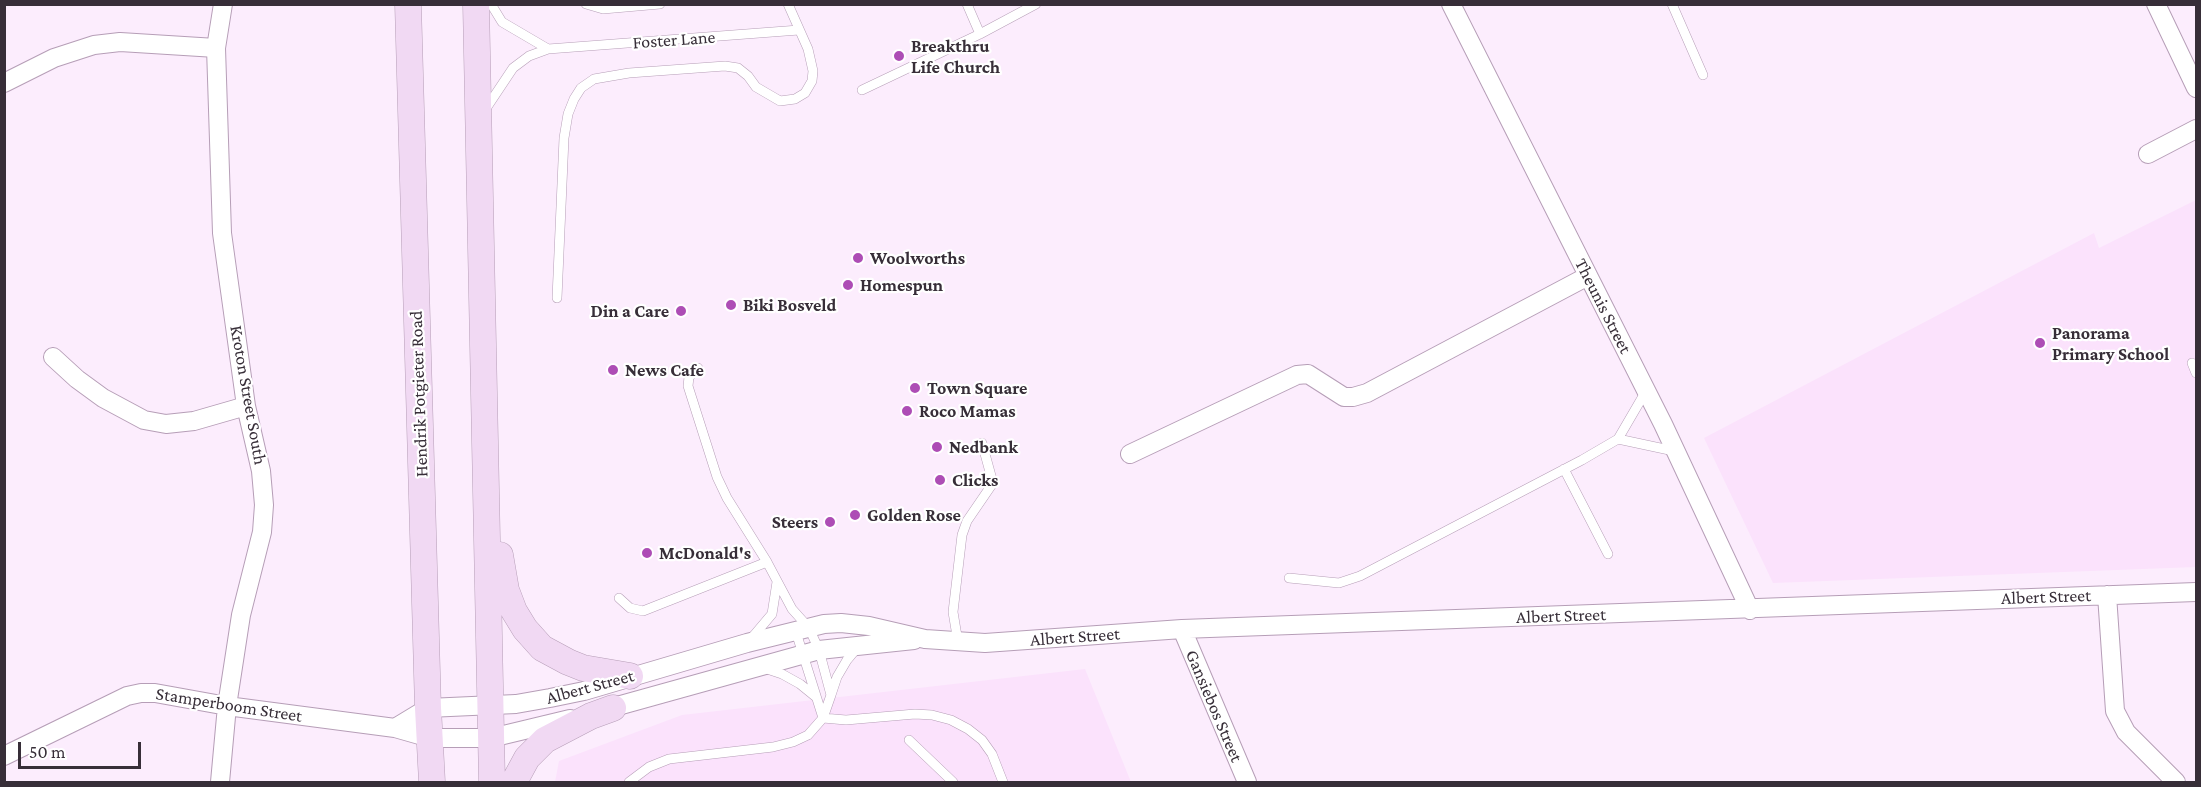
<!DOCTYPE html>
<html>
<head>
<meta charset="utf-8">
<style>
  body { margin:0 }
  #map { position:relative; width:2201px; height:787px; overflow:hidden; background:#fcedfd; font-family:"Crimson Pro",serif }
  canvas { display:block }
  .frame { position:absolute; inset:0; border:6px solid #372e38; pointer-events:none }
  .scale { position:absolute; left:18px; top:742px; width:123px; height:27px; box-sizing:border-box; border:3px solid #372e38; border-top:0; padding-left:8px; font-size:18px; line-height:21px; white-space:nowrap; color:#372e38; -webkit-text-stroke:4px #fff; paint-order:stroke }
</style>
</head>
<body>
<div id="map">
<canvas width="2201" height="787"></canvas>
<div class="frame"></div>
<div class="scale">50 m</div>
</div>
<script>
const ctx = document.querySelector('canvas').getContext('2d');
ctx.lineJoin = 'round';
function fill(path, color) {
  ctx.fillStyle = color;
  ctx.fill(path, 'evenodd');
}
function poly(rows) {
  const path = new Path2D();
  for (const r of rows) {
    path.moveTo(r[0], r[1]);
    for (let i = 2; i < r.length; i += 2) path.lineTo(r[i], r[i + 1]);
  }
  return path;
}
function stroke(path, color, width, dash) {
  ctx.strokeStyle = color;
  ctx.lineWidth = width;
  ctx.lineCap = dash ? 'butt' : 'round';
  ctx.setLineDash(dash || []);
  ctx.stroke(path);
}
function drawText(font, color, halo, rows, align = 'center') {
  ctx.font = font + ' "Crimson Pro",serif';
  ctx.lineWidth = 4.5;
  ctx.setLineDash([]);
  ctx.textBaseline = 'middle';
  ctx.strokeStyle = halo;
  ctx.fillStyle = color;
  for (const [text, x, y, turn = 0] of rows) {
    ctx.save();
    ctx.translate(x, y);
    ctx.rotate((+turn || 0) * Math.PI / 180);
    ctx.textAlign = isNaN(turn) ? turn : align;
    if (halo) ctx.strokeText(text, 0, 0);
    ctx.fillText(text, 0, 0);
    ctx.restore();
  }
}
const built = poly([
  [2196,200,2196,567,1773,583,1704,438,2094,233,2099,248],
  [1085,669,1131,782,555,782,559,761,682,715]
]);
const lane = poly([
  [491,4,502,22,548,49],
  [586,4,603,9,660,4],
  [967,4,980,34],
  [1672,4,1703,75],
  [862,90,980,34,1036,4],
  [485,110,513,68,529,56,548,49,799,30],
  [557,298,564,138,568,114,574,99,581,88,594,79,629,73,725,66,738,68,748,76,756,87,780,101,795,99,805,93,812,81,813,71,808,49,788,4],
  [2192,363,2196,373],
  [1618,439,1674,451],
  [1564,469,1608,554],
  [1289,578,1339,583,1360,576,1582,460,1618,439,1646,391],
  [619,598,630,608,643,611,767,562],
  [795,629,823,718],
  [750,640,772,614,777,582],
  [958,642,953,612,962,535,967,521,993,483,982,443],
  [764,668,782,674,800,684,816,697],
  [831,695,837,677,847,660,857,648],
  [823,718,846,720,915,714,932,715,951,720,968,729,982,740,992,754,1003,782],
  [909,740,953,782],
  [629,782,649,767,669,759,773,747,793,742,808,735,823,718,831,695,819,650,809,628,792,609,767,562,727,498,717,477,688,386,689,377,698,368]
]);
const street = poly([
  [1451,4,1663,424,1750,610],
  [2156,4,2196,88],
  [4,83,54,58,94,45,120,42,216,48],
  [2148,154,2196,129],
  [53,357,77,379,103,398,144,420,166,424,194,421,246,406],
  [1130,454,1297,375,1308,374,1344,397,1353,397,1367,393,1588,276],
  [2107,595,2115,711,2126,732,2176,782],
  [1182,629,1247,782],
  [603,710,819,650,914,640],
  [395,728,428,708,516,704,550,698,584,691,747,643,824,624,841,623,869,626,925,639,985,643,1182,629,2196,592],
  [4,756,127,696,141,693,155,693,227,706,395,728,430,738,491,738,570,719],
  [220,782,227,706,241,615,262,532,264,505,261,471,246,406,222,233,216,48,223,4]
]);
const secondary = poly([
  [408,4,428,708,432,782],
  [476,4,492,782],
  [500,555,506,590,514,611,525,629,542,648,568,662,583,668,630,676],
  [514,782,527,758,545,740,591,716,613,708]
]);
const markers = [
  [899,56,6,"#ad4db5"],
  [858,258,6,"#ad4db5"],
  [848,285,6,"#ad4db5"],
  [731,305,6,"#ad4db5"],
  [681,311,6,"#ad4db5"],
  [2040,343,6,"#ad4db5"],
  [613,370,6,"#ad4db5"],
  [915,388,6,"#ad4db5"],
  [907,411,6,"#ad4db5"],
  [937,447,6,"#ad4db5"],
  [940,480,6,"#ad4db5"],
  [855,515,6,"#ad4db5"],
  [830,522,6,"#ad4db5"],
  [647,553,6,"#ad4db5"]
];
const streetNames = [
  ["Foster Lane",674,40,-4],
  ["Theunis Street",1603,306,63],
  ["Hendrik Potgieter Road",419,394,-92],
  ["Kroton Street South",248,395,80],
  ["Albert Street",2046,597,-2],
  ["Albert Street",1561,616,-2],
  ["Albert Street",1075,637,-4],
  ["Albert Street",590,687,-15],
  ["Stamperboom Street",229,705,9],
  ["Gansiebos Street",1214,706,67]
];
const poiNames = [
  ["Breakthru",911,46],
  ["Life Church",911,67],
  ["Woolworths",870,258],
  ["Homespun",860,285],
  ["Biki Bosveld",743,305],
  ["Din a Care",669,311,"right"],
  ["Panorama",2052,333],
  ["Primary School",2052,354],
  ["News Cafe",625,370],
  ["Town Square",927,388],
  ["Roco Mamas",919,411],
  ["Nedbank",949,447],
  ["Clicks",952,480],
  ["Golden Rose",867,515],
  ["Steers",818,522,"right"],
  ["McDonald's",659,553]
];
fill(built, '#fbe2fc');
stroke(lane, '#b69eb7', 10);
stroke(street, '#b69eb7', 20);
stroke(secondary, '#b69eb7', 27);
stroke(lane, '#fff', 9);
stroke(street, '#fff', 18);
stroke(secondary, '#f1d9f3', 26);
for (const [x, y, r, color] of markers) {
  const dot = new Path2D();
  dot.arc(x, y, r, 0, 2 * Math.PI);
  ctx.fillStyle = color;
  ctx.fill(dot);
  stroke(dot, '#fff', 2);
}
drawText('18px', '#372e38', '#fff', streetNames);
drawText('bold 18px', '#372e38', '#fff', poiNames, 'left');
</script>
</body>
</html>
